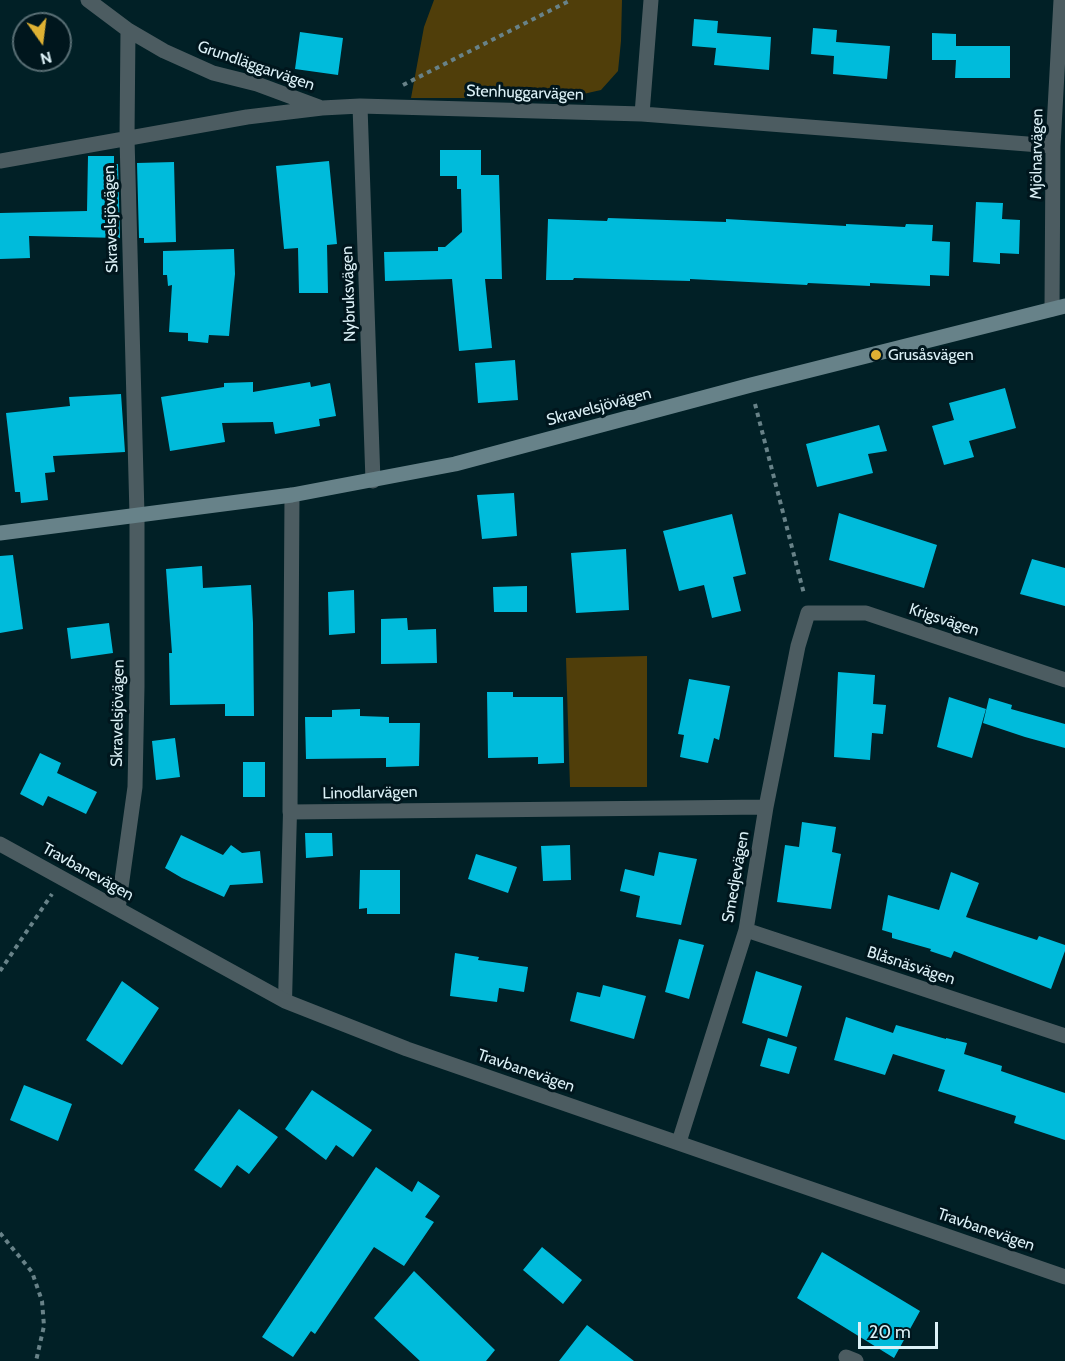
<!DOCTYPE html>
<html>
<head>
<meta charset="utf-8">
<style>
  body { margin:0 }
  #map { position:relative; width:1065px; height:1361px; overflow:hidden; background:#012026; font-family:Cabin,sans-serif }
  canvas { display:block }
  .north { position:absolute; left:12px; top:12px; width:60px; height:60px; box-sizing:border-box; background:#00161d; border:2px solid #586e74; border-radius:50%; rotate:166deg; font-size:16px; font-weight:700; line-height:24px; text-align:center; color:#dcf1f7 }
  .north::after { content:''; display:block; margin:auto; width:21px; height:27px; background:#deb133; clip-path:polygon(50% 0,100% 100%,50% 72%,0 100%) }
  .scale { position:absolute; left:858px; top:1322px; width:80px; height:27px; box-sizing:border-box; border:3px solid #dcf1f7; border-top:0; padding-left:8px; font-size:18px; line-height:21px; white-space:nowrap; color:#dcf1f7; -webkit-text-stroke:4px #00161d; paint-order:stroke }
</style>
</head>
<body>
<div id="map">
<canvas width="1065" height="1361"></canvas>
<div class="north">N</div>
<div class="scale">20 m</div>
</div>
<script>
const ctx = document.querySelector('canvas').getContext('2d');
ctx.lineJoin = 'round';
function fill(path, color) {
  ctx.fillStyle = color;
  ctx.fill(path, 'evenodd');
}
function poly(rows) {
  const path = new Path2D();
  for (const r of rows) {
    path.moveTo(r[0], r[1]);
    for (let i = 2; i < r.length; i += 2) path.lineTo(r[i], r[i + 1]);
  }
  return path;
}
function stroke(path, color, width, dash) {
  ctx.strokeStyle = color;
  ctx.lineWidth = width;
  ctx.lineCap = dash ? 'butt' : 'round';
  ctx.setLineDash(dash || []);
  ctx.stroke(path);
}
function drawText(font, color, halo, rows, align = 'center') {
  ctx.font = font + ' Cabin,sans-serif';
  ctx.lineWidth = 6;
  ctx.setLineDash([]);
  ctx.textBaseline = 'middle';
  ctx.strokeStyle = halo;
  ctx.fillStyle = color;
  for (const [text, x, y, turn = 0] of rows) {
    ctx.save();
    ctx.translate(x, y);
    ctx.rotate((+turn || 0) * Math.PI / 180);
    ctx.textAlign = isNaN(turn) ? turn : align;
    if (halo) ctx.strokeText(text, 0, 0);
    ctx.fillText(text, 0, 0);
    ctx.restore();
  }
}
const green = poly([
  [434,0,622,0,621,41,618,71,601,90,561,99,517,89,464,98,411,98,424,27],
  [647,656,647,787,570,787,566,658]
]);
const building = poly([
  [694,19,718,21,717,33,771,37,769,70,714,65,716,48,692,46],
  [813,28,837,30,836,42,890,46,887,79,833,74,834,56,811,54],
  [300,32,343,38,338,75,295,69],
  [932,33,956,34,956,46,1010,46,1010,78,955,78,956,60,932,60],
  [440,150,481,150,481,175,499,175,502,279,485,279,492,348,459,351,452,279,385,281,384,252,438,251,438,247,445,247,462,232,461,189,457,189,457,176,440,176],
  [88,156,114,156,114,164,118,164,120,238,29,236,30,258,0,259,0,213,87,211],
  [329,161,337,244,327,245,328,293,299,293,298,248,284,249,276,166],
  [174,162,176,242,144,243,144,238,139,238,137,163],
  [976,202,1003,203,1002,219,1020,220,1019,254,1000,253,1000,264,973,262],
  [608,218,726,222,726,219,846,226,846,224,905,227,906,224,933,225,932,241,950,242,949,276,930,275,930,286,870,283,870,286,808,283,807,285,690,279,690,281,574,278,573,280,546,280,548,219,607,221],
  [234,249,235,274,229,336,209,335,208,343,188,341,188,333,169,332,172,285,168,286,167,275,163,275,163,251],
  [515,360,518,400,478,403,475,363],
  [253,382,253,392,310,382,311,387,330,383,336,416,319,419,320,426,275,434,273,422,222,423,225,442,170,451,161,397,224,387,224,383],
  [1005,388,1016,428,969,441,974,457,944,465,932,426,954,420,949,403],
  [121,394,125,452,53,456,55,472,45,473,48,500,21,503,20,492,15,492,6,413,70,406,69,397],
  [879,425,887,451,868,454,873,473,817,487,806,444],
  [514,493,517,536,482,539,477,495],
  [839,513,937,545,924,588,829,560],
  [732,514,746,574,733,577,741,611,712,618,704,585,679,591,663,531],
  [626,549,629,610,576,613,571,553],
  [13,555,23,629,0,633,0,556],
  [1032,559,1065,568,1065,606,1020,594],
  [202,566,203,588,251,585,253,623,254,716,225,716,225,704,170,705,169,653,172,653,166,569],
  [527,586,527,612,494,612,493,587],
  [354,590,355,633,329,635,328,592],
  [407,618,408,630,436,629,437,663,381,664,381,619],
  [109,623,113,653,71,659,67,628],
  [838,672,875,675,873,704,886,705,883,734,872,733,870,760,834,757],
  [689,679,730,686,719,740,714,738,708,763,680,757,684,735,678,734],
  [487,692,513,692,513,697,563,697,564,763,538,764,538,757,488,758],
  [949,697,986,709,972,758,937,747],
  [989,698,1012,705,1011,709,1065,724,1065,748,1025,737,983,723],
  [360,709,360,716,389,717,389,723,420,723,419,766,386,767,386,758,306,759,305,717,332,717,332,710],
  [175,738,180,777,156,780,152,741],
  [40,753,61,763,57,773,97,792,86,814,48,796,43,806,20,794],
  [243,762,265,762,265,797,243,797],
  [802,822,836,827,832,852,841,854,831,909,777,902,785,845,799,847],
  [305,833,332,833,333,856,306,858],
  [181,835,223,855,231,845,242,853,260,851,263,883,230,885,224,897,182,878,165,868],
  [570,845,571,880,543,881,541,846],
  [659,852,697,859,681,925,636,917,640,896,620,891,625,869,654,876],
  [476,854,517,867,508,893,468,879],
  [360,870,400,870,400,914,367,914,367,908,359,909],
  [951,872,979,883,966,917,1037,940,1039,936,1065,945,1065,951,1051,989,954,951,951,958,930,951,931,949,892,938,892,933,882,930,888,895,939,910],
  [679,939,704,945,689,999,665,992],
  [455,953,479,957,478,960,528,967,524,992,499,988,497,1002,450,996],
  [756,971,802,986,787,1037,742,1023],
  [122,981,159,1008,122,1065,86,1040],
  [603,985,646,996,634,1039,570,1021,577,992,600,997],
  [846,1017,893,1033,896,1025,946,1039,946,1038,967,1043,964,1054,1002,1066,1001,1071,1065,1093,1065,1140,1014,1123,1016,1116,938,1091,945,1070,893,1054,885,1075,834,1060],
  [768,1038,797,1047,789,1074,760,1066],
  [24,1085,72,1104,58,1141,10,1120],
  [312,1090,372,1130,353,1157,336,1145,326,1160,285,1129],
  [239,1109,278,1137,249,1174,237,1165,221,1188,194,1170],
  [376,1167,412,1192,418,1181,440,1196,425,1217,434,1222,404,1266,374,1247,315,1334,311,1331,293,1357,262,1337],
  [542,1247,582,1280,563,1304,523,1270],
  [822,1252,920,1311,894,1358,797,1298],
  [414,1271,495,1350,486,1361,420,1361,374,1318],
  [587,1325,634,1361,559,1361]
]);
const path = poly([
  [403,85,571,0],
  [755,404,804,594],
  [0,971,52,894],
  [0,1233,32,1272,42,1301,44,1326,36,1361]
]);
const lane = poly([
  [285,1001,290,812]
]);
const street = poly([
  [88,0,128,30,164,51,213,73,257,84,319,107],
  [360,106,373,481],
  [642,114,651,0],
  [0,161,247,117,322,108,360,106,642,114,1053,146],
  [1052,309,1053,146,1061,0],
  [292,495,290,812,766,807],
  [0,844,285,1001,407,1049,1065,1277],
  [118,909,135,787,137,686,137,515,127,138,128,30],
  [746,930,1065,1036],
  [679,1142,746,930,766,807,798,646,808,613,866,613,1065,680],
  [846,1357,856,1361]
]);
const secondary = poly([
  [0,533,292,495,455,464,751,385,1065,306]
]);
const markers = [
  [876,355,6,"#deb133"]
];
const streetNames = [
  ["Grundläggarvägen",256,66,19],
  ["Stenhuggarvägen",525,93,2],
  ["Mjölnarvägen",1037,154,-89],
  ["Skravelsjövägen",111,219,-92],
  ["Nybruksvägen",349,294,-92],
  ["Skravelsjövägen",599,407,-15],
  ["Krigsvägen",944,620,18],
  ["Skravelsjövägen",118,713,-89],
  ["Linodlarvägen",370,793,-1],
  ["Travbanevägen",88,872,29],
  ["Smedjevägen",736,877,-80],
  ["Blåsnäsvägen",911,966,18],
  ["Travbanevägen",526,1071,19],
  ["Travbanevägen",986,1230,19]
];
const poiNames = [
  ["Grusåsvägen",888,355]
];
fill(green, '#503e0a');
fill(building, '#00bbdb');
stroke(path, '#688288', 4, [4.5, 4.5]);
stroke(lane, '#4c5c61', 14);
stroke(street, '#4c5c61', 15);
stroke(secondary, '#678289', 15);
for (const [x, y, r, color] of markers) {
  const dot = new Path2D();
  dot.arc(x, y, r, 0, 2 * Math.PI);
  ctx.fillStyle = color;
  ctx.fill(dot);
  stroke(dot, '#00161d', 2);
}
drawText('16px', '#dcf1f7', '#00161d', streetNames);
drawText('16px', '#dcf1f7', '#00161d', poiNames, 'left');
</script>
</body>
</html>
